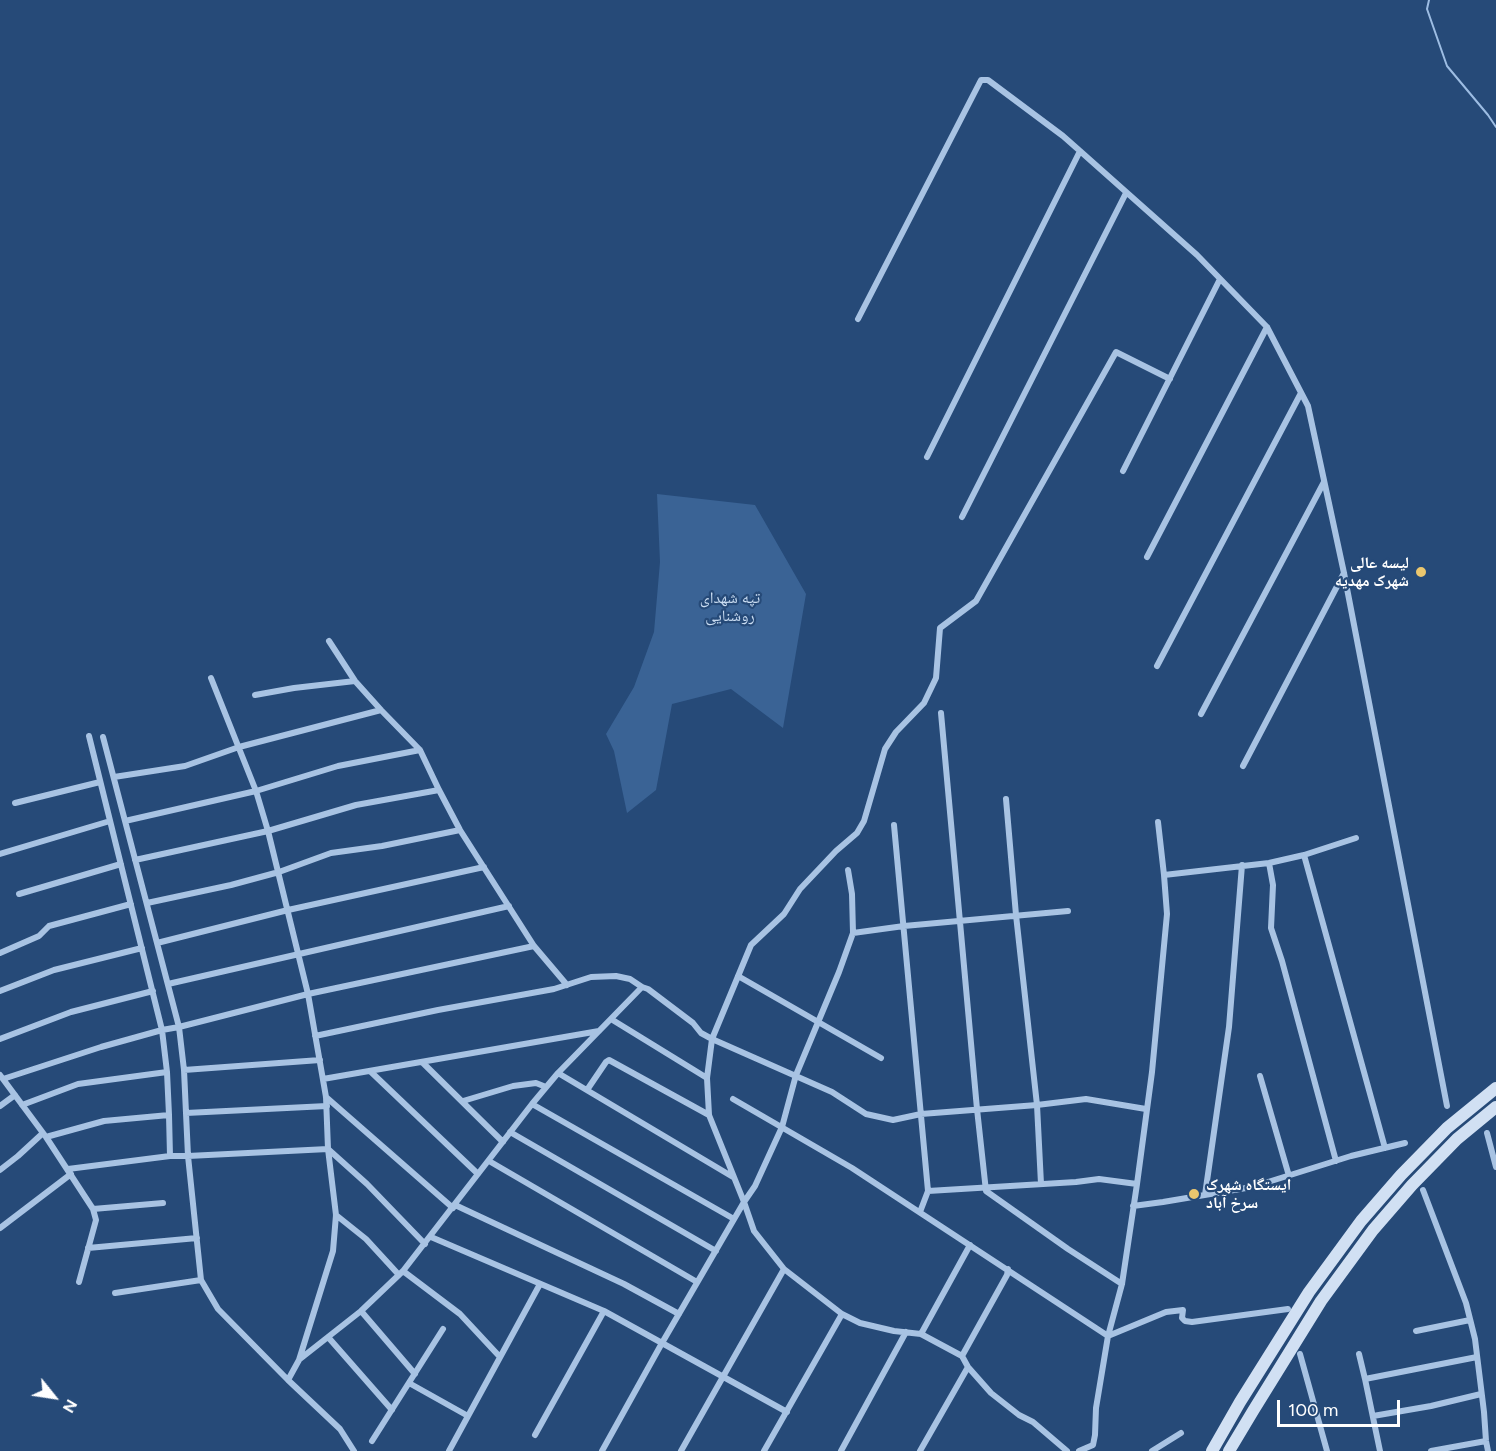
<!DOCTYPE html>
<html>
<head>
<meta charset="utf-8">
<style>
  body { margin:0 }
  #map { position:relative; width:1496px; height:1451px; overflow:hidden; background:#264a78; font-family:Figtree,sans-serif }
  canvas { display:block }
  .north { position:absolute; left:24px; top:1367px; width:60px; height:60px; -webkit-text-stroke:4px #264a78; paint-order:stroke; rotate:120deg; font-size:16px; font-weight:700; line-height:24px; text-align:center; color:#fff }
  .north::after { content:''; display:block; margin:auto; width:21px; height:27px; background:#fff; clip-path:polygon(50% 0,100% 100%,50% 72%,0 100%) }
  .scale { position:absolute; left:1277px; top:1400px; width:123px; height:27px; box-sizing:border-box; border:3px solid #fff; border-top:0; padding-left:8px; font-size:18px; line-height:21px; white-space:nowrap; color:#fff; -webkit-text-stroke:4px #264a78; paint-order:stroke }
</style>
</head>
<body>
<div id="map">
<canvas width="1496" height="1451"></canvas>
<div class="north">N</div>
<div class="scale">100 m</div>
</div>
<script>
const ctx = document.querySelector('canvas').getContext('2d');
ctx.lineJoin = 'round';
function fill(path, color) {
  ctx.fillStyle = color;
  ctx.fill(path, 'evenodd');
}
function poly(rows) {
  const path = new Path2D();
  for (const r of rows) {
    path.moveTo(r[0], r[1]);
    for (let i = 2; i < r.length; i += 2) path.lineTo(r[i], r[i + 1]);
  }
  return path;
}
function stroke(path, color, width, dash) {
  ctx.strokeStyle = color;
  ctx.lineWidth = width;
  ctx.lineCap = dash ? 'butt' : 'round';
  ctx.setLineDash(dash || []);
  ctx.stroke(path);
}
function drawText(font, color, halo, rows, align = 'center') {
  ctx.font = font + ' Figtree,"Noto Naskh Arabic",sans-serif';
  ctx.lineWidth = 4.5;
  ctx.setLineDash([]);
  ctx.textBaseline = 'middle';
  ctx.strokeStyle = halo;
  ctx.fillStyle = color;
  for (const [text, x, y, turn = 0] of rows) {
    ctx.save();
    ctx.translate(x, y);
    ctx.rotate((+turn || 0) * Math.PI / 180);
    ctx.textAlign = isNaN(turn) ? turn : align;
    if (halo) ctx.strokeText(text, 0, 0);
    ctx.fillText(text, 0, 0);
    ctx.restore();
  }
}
const green = poly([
  [657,494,755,505,806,594,783,728,731,689,672,704,656,790,627,813,614,751,606,734,634,687,654,632,660,562]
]);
const stream = poly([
  [1429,0,1427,9,1447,66,1488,115,1496,127]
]);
const street = poly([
  [858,319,981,80,988,80,1063,136,1080,151,1197,255,1267,327,1308,406,1344,573,1447,1106],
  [927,457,1080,151],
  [1123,471,1220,279],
  [962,517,1126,193],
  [1147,557,1267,327],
  [329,641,355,681,381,710,420,750,439,790,460,830,534,946,567,985],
  [1157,666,1301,393],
  [211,678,256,791,268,831,308,994,326,1097,328,1149,336,1215,333,1251,299,1360,288,1380],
  [255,695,294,688,355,681],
  [941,713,977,1109,986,1191,1068,1249,1122,1284],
  [1201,714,1324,482],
  [89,736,162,1030,167,1072,169,1115,170,1156],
  [103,737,179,1027,184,1070,188,1156,201,1280,218,1309,288,1380,340,1429,354,1451],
  [1243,766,1344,573],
  [114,777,185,766,239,747,381,710],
  [1006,799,1016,915,1037,1105,1041,1184],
  [15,803,100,782],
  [125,821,256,791,338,766,420,750],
  [894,825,928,1191,920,1212],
  [0,854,110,821],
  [1304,855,1385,1148],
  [135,860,268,831,356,805,439,790],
  [1269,863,1273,885,1271,928,1282,961,1336,1161],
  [848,870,852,894,853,933,839,972,796,1075,782,1127,755,1186,744,1202,754,1231,784,1269,842,1314,860,1323,894,1331,921,1334,962,1356,968,1367,991,1393,1019,1415,1033,1422,1067,1451],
  [1164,875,1269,863,1304,855,1356,838],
  [19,894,121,864],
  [147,903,231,885,279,872,331,853,382,846,460,830],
  [853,933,904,926,1068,911],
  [157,943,288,910,484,867],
  [0,953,39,936,49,926,131,904],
  [738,976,881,1058],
  [168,984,509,906],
  [0,991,54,970,142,948],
  [611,1019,707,1078],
  [315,1036,438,1010,554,989,591,977,616,976,630,979,642,987,648,989,693,1023,701,1033,712,1039,832,1092,866,1114,893,1120,921,1114,1037,1105,1086,1099,1146,1109],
  [0,1039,71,1012,153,991],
  [422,1062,503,1142],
  [184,1070,320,1060],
  [370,1071,478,1174],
  [558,1073,733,1177],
  [0,1075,46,1137,93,1209,96,1220,79,1282],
  [1260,1076,1289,1176],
  [3,1079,101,1047,162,1030,179,1027,308,994,534,946],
  [323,1079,599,1031],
  [587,1090,606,1062,609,1060,709,1115],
  [326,1097,453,1208],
  [733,1099,852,1168,1108,1336,1166,1312,1183,1310,1182,1318,1185,1321,1192,1322,1288,1309],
  [463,1101,513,1086,536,1083,546,1087],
  [532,1104,734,1219],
  [22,1105,78,1084,167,1072],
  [0,1106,15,1095],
  [186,1113,327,1106],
  [510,1132,716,1251],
  [1487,1133,1496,1167],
  [46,1137,104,1121,169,1115],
  [489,1161,697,1282],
  [68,1169,170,1156,188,1156,328,1149,367,1184,425,1244],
  [0,1170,18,1156,43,1133],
  [1423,1190,1466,1303,1475,1339,1484,1412,1486,1441,1488,1451],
  [928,1191,1076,1182,1099,1179,1137,1184],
  [1205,1195,1229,1027,1242,865],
  [455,1205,624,1284,679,1314],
  [1133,1206,1163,1202,1252,1187,1351,1156,1405,1143],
  [93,1209,163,1203],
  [336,1215,366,1239,399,1275],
  [0,1228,71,1174],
  [431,1237,604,1311,787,1412],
  [88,1248,197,1238],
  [403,1271,460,1314,500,1357],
  [115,1293,201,1280],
  [361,1311,415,1374],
  [1416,1331,1470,1320],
  [921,1334,970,1245],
  [328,1337,392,1410],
  [1300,1354,1327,1451],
  [1359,1354,1365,1379,1380,1451],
  [962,1356,1007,1275,1008,1269],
  [300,1359,361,1311,403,1271,532,1104,558,1073,642,987],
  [1365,1379,1477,1357],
  [409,1383,468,1416],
  [1373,1416,1431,1406,1481,1394],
  [535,1435,604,1311],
  [372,1441,443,1329],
  [449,1451,540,1284],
  [602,1451,662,1343,744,1202,709,1115,707,1078,712,1039,751,945,784,914,800,889,836,851,857,833,864,821,885,749,896,732,924,703,936,678,940,628,976,601,1116,352,1170,379],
  [681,1451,784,1269],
  [764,1451,842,1314],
  [841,1451,906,1332],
  [920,1451,968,1367],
  [1079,1451,1093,1445,1095,1435,1096,1408,1108,1336,1122,1284,1137,1184,1152,1072,1167,914,1164,875,1158,822],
  [1152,1451,1181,1433],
  [1431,1451,1486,1441]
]);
const secondary = poly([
  [1212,1451,1240,1402,1309,1292,1361,1221,1401,1175,1447,1128,1496,1088],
  [1229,1451,1253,1411,1321,1301,1373,1230,1412,1185,1457,1139,1496,1107]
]);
const markers = [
  [1421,572,6,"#ebc76e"],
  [1194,1194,6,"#ebc76e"]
];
const poiNames = [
  ["لیسه عالی",1409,563],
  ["شهرک مهدیه",1409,581],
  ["ایستگاه شهرک",1206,1185,"left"],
  ["سرخ آباد",1206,1203,"left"]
];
const parkNames = [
  ["تپه شهدای",730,598],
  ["روشنایی",730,616]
];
fill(green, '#3a6395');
stroke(stream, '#9dbde3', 2);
stroke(street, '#a8c3e3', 6);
stroke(secondary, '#d1e0f3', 12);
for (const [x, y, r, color] of markers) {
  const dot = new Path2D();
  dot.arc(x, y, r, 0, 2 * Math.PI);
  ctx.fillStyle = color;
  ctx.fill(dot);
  stroke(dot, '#264a78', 2);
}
drawText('bold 16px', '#fff', '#264a78', poiNames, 'right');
drawText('16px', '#caddf2', '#264a78', parkNames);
</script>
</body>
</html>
